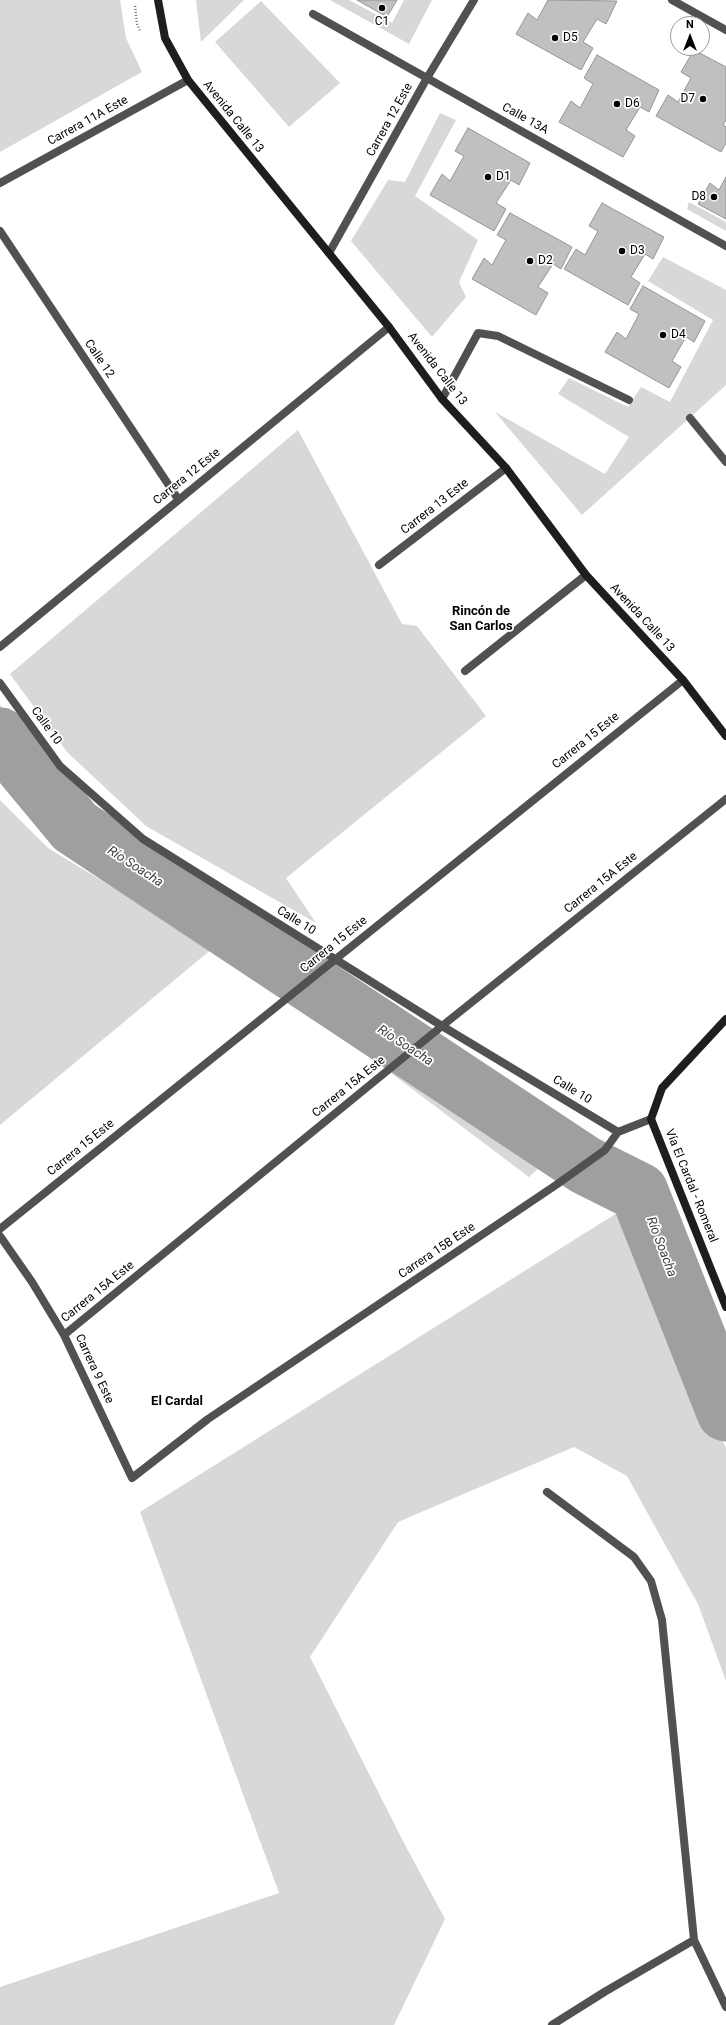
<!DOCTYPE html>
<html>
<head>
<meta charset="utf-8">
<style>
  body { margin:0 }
  #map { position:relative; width:726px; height:2025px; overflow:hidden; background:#fff; font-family:Roboto,sans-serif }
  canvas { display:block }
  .north { position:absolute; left:670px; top:16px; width:40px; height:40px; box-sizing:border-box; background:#fff; border:1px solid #999; border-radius:50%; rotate:0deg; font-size:11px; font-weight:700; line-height:16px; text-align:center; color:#000 }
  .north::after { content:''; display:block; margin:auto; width:14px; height:18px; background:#000; clip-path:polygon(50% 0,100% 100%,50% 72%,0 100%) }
</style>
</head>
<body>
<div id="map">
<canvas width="726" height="2025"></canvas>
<div class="north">N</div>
</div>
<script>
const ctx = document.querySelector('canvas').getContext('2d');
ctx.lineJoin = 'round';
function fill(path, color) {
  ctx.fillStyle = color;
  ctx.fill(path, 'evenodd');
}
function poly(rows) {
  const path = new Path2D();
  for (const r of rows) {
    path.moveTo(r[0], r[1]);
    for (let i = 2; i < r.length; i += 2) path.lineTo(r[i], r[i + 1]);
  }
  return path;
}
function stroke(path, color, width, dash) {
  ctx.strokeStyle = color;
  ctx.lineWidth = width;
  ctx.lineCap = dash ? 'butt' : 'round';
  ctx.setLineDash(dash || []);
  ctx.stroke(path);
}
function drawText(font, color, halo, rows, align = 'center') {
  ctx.font = font + ' Roboto,sans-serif';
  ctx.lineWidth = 3.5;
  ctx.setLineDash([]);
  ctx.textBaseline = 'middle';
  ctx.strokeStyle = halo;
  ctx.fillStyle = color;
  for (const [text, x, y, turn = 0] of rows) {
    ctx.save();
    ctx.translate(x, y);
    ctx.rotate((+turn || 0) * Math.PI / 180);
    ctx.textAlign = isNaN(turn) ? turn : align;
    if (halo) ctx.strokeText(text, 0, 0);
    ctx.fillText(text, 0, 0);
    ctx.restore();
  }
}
const green = poly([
  [0,0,120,0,126,38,142,72,0,152],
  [196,0,244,0,201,42],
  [330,0,349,0,392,23,404,0,432,0,409,44],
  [261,1,340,83,289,127,215,42],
  [440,113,456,120,415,196,478,240,459,282,466,297,432,337,351,241,388,180,405,182],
  [689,202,726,222,726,231,687,209],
  [663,257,726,290,726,385,582,515,495,412,605,474,629,437,558,394,569,378,628,407,641,387,670,402,713,320,648,281],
  [298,430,402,624,417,626,486,716,286,878,316,923,146,826,67,752,10,674],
  [0,705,93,813,145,853,442,1051,581,1129,529,1177,221,945,57,844,0,776],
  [0,800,48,848,213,948,0,1125],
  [625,1208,726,1448,726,1681,698,1604,627,1476,574,1447,398,1522,310,1657,404,1843,445,1919,394,2025,0,2025,0,1987,279,1893,140,1512]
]);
const river = poly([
  [0,737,75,827,585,1165,639,1192,726,1412]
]);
const building = poly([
  [357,0,397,0,387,17,357,0],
  [548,0,617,1,606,24,597,19,583,42,593,48,581,70,516,34,528,13,537,20,548,0],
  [694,50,726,67,726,120,723,125,726,127,726,143,721,152,656,116,668,95,678,102,691,78,681,72,694,50],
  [597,55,659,90,649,112,640,107,626,130,635,136,623,157,559,122,571,101,580,108,593,84,584,78,597,55],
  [468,128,530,163,519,185,511,180,496,203,506,209,494,231,430,195,442,174,450,181,464,156,455,151,468,128],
  [726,177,726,219,698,204,710,183,719,190,726,177],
  [602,203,664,237,653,259,645,254,631,277,640,283,628,305,564,269,576,249,585,255,598,231,589,226,602,203],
  [510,213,572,247,561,269,553,264,538,287,548,293,536,315,472,279,484,258,492,265,506,240,497,235,510,213],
  [643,286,705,321,694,342,686,337,672,361,681,367,669,388,605,352,617,332,626,339,639,314,630,309,643,286]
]);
const path = poly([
  [135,6,137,24,140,31]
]);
const service = poly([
  [672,0,726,30],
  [313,14,726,246],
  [442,399,478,333,498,336,629,400],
  [547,1492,634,1557,651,1581,662,1620,694,1940],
  [552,2025,606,1991,694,1940,726,2007]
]);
const minor = poly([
  [0,183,188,80],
  [0,231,178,499],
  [329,253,427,78,474,0],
  [690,418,726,462],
  [379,565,506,468],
  [0,647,389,327],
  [465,671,586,575],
  [0,683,60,766,143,839,442,1026,618,1132],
  [0,1229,683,680],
  [0,1236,32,1282,64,1335,132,1478,208,1419,556,1185,605,1150,618,1132,651,1119],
  [64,1335,442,1026,726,799]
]);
const secondary = poly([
  [158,0,165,38,188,80,389,327,442,399,506,468,586,575,683,680,726,736],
  [726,1019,662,1088,651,1119,726,1307]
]);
const markers = [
  [382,8,4,"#000"],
  [555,38,4,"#000"],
  [703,99,4,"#000"],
  [617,104,4,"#000"],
  [488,177,4,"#000"],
  [714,197,4,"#000"],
  [622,251,4,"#000"],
  [530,261,4,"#000"],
  [663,335,4,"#000"]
];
const poiNames = [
  ["C1",382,22,"center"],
  ["D5",563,38],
  ["D7",695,99,"right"],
  ["D6",625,104],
  ["D1",496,177],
  ["D8",706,197,"right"],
  ["D3",630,251],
  ["D2",538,261],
  ["D4",671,335]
];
const streetNames = [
  ["Avenida Calle 13",233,117,51],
  ["Calle 13A",525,119,29],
  ["Carrera 12 Este",390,120,-61],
  ["Carrera 11A Este",88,121,-29],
  ["Calle 12",99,359,56],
  ["Avenida Calle 13",437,369,52],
  ["Carrera 12 Este",187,477,-39],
  ["Carrera 13 Este",435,507,-38],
  ["Avenida Calle 13",642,618,47],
  ["Calle 10",46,726,54],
  ["Carrera 15 Este",586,741,-39],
  ["Carrera 15A Este",601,883,-39],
  ["Calle 10",296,921,32],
  ["Carrera 15 Este",334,945,-39],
  ["Carrera 15A Este",349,1087,-39],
  ["Calle 10",572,1090,31],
  ["Carrera 15 Este",81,1148,-39],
  ["Vía El Cardal - Romeral",691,1186,68],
  ["Carrera 15B Este",437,1251,-34],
  ["Carrera 15A Este",98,1292,-39],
  ["Carrera 9 Este",94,1369,65]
];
const neighbourhoodNames = [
  ["Rincón de",481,612],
  ["San Carlos",481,627],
  ["El Cardal",177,1402]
];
const waterNames = [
  ["Río Soacha",135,867,33],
  ["Río Soacha",405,1046,33],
  ["Río Soacha",661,1247,69]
];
fill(green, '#d8d8d8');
stroke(river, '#9f9f9f', 59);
fill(building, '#c0c0c0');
stroke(building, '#959595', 1);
stroke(path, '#737373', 2.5, [1, 2]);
stroke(service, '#515151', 8);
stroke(minor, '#515151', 8);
stroke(secondary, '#1e1e1e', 8);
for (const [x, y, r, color] of markers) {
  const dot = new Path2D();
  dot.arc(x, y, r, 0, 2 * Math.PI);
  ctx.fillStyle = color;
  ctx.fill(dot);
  stroke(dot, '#fff', 1.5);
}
drawText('12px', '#000', '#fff', poiNames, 'left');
drawText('12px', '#000', '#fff', streetNames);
drawText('bold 13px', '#000', '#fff', neighbourhoodNames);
drawText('italic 13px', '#404040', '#fff', waterNames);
</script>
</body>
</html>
